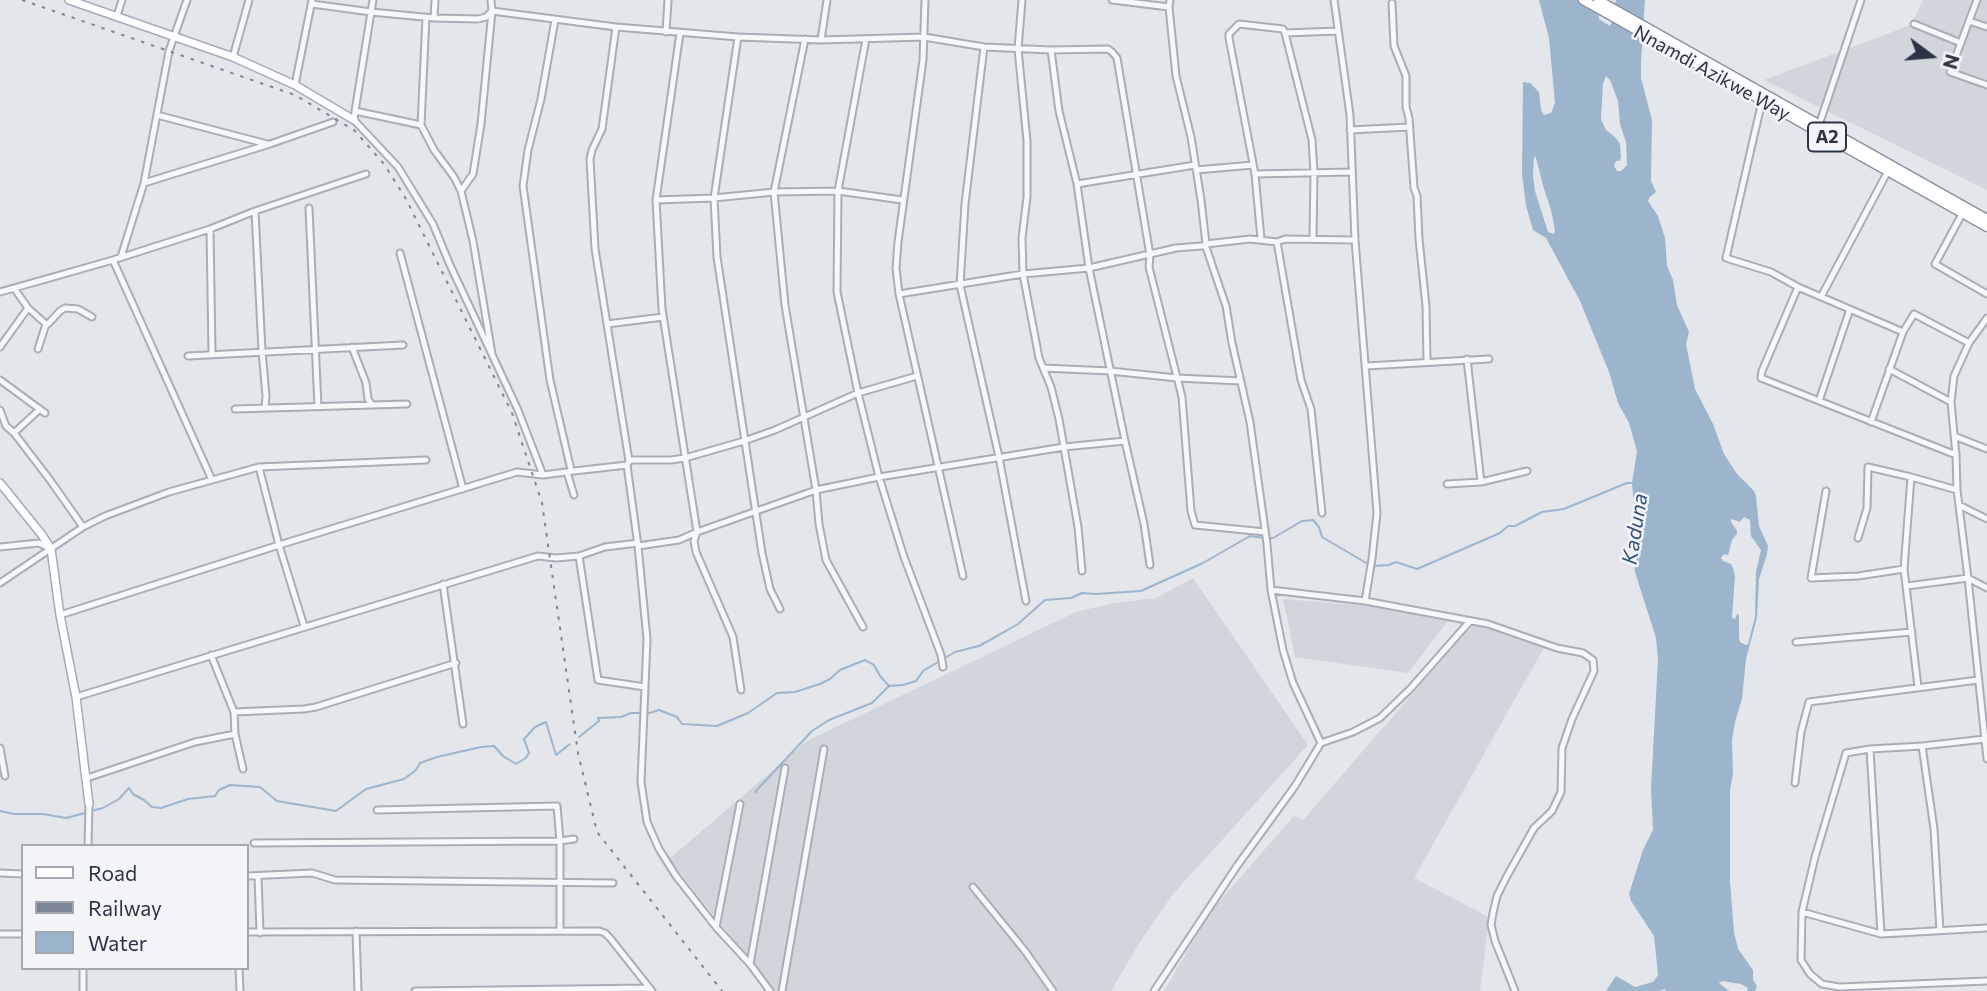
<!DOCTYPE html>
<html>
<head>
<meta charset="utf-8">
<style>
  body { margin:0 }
  #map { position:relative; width:1987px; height:991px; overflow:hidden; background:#e3e6eb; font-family:Commissioner,sans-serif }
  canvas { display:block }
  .legend { position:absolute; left:21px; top:844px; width:228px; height:126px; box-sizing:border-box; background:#f3f5f8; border:2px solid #a3a8b0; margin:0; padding:9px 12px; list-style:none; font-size:21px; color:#2a3444 }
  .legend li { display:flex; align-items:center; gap:14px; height:35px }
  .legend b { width:35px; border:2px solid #a3a8b0 }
  .north { position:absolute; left:1896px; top:21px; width:70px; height:70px; -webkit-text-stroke:5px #f3f5f8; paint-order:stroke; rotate:106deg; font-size:19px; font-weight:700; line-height:28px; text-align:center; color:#2a3444 }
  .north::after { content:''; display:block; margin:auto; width:24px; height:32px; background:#2a3444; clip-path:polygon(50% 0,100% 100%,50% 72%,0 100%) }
</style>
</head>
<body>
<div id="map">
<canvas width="1987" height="991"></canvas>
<ul class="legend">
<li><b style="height:9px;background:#fff"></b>Road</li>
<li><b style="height:9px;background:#7c8696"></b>Railway</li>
<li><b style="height:19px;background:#9db5cc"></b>Water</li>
</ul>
<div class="north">N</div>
</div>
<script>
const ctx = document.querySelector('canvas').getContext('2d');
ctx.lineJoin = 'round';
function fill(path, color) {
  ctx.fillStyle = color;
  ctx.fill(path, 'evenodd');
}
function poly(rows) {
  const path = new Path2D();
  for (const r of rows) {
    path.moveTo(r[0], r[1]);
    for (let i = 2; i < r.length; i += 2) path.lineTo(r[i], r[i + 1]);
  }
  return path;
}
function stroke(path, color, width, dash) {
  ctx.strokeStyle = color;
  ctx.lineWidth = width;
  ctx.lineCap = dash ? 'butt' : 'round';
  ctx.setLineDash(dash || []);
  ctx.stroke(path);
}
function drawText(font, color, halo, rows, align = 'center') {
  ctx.font = font + ' Commissioner,sans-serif';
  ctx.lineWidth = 5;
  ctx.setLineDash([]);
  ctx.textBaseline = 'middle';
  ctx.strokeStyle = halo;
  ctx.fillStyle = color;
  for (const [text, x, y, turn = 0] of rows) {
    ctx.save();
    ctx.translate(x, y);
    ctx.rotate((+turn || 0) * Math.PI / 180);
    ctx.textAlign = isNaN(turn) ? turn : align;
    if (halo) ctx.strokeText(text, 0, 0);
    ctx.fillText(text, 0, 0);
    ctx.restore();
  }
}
const built = poly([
  [1923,0,1987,0,1987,190,1764,80,1911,25],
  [1193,578,1308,745,1173,894,1140,942,1111,991,774,991,669,859,807,741,1076,612,1114,603,1156,598],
  [1283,599,1369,606,1448,621,1408,673,1295,657],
  [1473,624,1546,644,1414,878,1489,917,1480,991,1164,991,1211,911,1294,816,1303,820]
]);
const water = poly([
  [1539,0,1598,0,1599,19,1610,26,1612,22,1616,0,1645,0,1641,62,1641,78,1652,120,1651,181,1656,192,1650,197,1648,201,1658,216,1665,238,1667,266,1673,280,1677,305,1689,332,1686,344,1695,389,1713,424,1724,454,1737,474,1754,491,1756,496,1759,526,1768,546,1767,554,1759,579,1757,618,1746,659,1742,699,1735,722,1732,740,1733,774,1730,790,1730,881,1734,932,1738,949,1753,970,1753,979,1757,987,1755,991,1747,991,1748,988,1741,984,1722,981,1719,983,1729,991,1666,991,1665,989,1659,991,1606,991,1616,976,1635,987,1653,982,1658,975,1654,936,1631,901,1629,894,1643,850,1653,830,1651,789,1658,659,1656,638,1635,572,1634,557,1637,540,1632,483,1637,451,1629,423,1618,403,1609,372,1580,301,1546,238,1533,230,1526,206,1522,174,1523,82,1530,83,1539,92,1541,110,1544,115,1551,113,1555,103,1549,38],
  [1606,76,1610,80,1618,101,1620,124,1626,142,1627,165,1621,171,1617,171,1614,166,1616,161,1619,161,1621,158,1620,144,1615,137,1606,130,1601,119,1603,84],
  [1534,156,1536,158,1544,189,1551,210,1555,230,1554,234,1548,232,1535,191,1533,176],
  [1744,517,1750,520,1751,536,1761,550,1756,572,1755,617,1748,644,1746,645,1740,642,1739,638,1739,615,1737,614,1735,619,1732,618,1735,575,1733,568,1731,564,1723,561,1721,558,1724,554,1728,555,1732,540,1737,534,1737,531,1731,522,1731,519,1740,522]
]);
const stream = poly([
  [1269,538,1273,538,1302,521,1313,520,1319,527,1322,537,1368,564],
  [1373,566,1389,565,1396,562,1417,569,1500,533,1508,526,1515,526,1542,512,1564,509,1627,483,1632,483],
  [945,658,955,652,979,646,990,640,1018,624,1045,600,1071,598,1082,593,1096,594,1141,591,1203,563,1250,536,1264,538],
  [646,714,659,710,677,717,682,724,717,726,748,713,777,693,795,692,820,684,830,679,840,670,865,660,874,665,880,676,889,686,903,685,916,681,923,671,940,661],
  [579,737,599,721,598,718,621,717,631,713,641,713],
  [755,792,812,731,829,720,872,703,889,686],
  [0,811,14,814,43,814,66,818,85,813],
  [91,811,103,808,119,799,129,788,133,794,144,800,152,807,161,808,188,799,215,796,219,790,230,785,260,787,277,801,336,811,366,789,404,779,416,770,420,763,437,757,481,747,494,746,503,756,516,764,526,758,529,753,524,739,535,727,546,722,556,755,570,744]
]);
const minor = poly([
  [925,0,923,60,898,242,896,268,899,294,1023,274,1089,268,1176,248,1201,246,1205,246,1207,250,1226,306,1232,343,1250,422,1267,544,1271,590,1283,650,1293,683,1321,743,1295,786,1237,866,1154,991],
  [1022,0,1018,49,1027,141,1027,197,1022,238,1023,274,1039,358,1051,387,1059,419,1078,527,1082,571],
  [1112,0,1169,7],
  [1170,0,1169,7,1176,76,1191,137,1201,200,1206,244,1205,246],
  [1392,3,1394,46,1406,76,1406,107,1409,118,1414,188,1417,196,1419,239,1426,306,1427,362],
  [312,4,371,12,434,18,478,19,486,17,492,11],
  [492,11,616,27,738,37,821,40,924,37,984,47,1051,50,1108,49,1112,52,1117,58,1150,255,1149,267,1182,397,1191,511,1195,525,1265,532],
  [117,16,122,0],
  [434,18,435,0],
  [555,20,541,99,528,150,523,186,550,380,571,470,574,471,627,465],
  [1969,21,1977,0],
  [1914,24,1961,43],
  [616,27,602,129,592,150,590,159,595,249,629,461],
  [1987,27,1969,21,1950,72,1987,85],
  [666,32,668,0],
  [680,33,656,200,662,309,697,532,694,541,696,552,733,637,741,690],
  [1285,33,1338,31],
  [738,37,714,198,717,257,762,553,770,589,780,609],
  [805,39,774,192,785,305,816,490,819,524,826,560,863,627],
  [866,39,838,191,837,292,858,393,879,477,904,557,941,655,943,667],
  [821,40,827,0],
  [984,47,965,204,960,285,999,457,1026,601],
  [1051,50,1059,111,1077,184,1089,268,1125,441,1144,524,1150,565],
  [233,57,249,0],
  [295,85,312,0],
  [1762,101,1726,258,1771,272,1798,287],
  [355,111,373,0],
  [157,115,267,144],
  [421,125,426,17],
  [1819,125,1861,0],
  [1350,130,1409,127],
  [1196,170,1253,165],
  [1255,174,1352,172],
  [144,183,270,144,333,122],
  [1077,184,1195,165],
  [461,191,473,174,481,124,492,11,491,0],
  [656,200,714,198,774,192,838,191,902,200],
  [309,208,318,407],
  [255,211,262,351,266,396,265,408],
  [1962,214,1935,264,1987,294],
  [210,229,212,354],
  [1261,239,1255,174,1229,38,1229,34,1239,24,1283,29,1285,33,1312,140,1314,173,1313,239],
  [1277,242,1301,380,1311,409,1322,513],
  [1206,244,1250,239,1277,242,1285,239,1355,240],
  [400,253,463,489],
  [121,257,144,183,169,51,187,0],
  [113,260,212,480],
  [14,288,28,308,46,324,38,349],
  [0,292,113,260,210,229,255,211,366,174],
  [899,294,963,576],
  [1822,295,1888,171],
  [1987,318,1969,343,1954,376,1951,402,1956,455,1957,490,1968,578,1987,759],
  [46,324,48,324,60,311,65,308,78,309,92,317],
  [607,324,663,317],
  [1903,332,1798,287,1762,371,1761,378,1956,455],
  [0,347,28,308],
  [352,347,366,383,368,399,372,405],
  [492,354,473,241,461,191,454,177,434,150,421,125,355,111,354,120,398,167,433,224,450,265,518,410,543,475,574,471],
  [188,356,403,345],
  [1467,359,1481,482],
  [1366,366,1489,359],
  [1043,368,1110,371,1177,378,1241,381],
  [1889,369,1951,402],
  [0,380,45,413],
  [1819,401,1850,309],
  [235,409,407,404],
  [0,410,6,426,14,433,50,480,83,527],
  [1871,422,1903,332,1914,314,1969,343],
  [14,433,40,409],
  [1954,436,1987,449],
  [259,467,279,545,304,626],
  [567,472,574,495],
  [1447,484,1481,482,1527,471],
  [1826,491,1811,578,1858,576,1904,569],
  [1959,505,1987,519],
  [1858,538,1867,508,1868,467,1911,477],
  [638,546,679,540,697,532,816,490,879,477,1064,447,1125,441],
  [0,547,39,543,51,549],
  [579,556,605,547,638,543],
  [0,583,83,527,105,516,169,492,212,480,259,467,426,460],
  [443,584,463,724],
  [1907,586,1968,578,1987,588],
  [1271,590,1365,601,1372,559,1377,513,1355,240,1350,115,1334,0],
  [1365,601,1488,624,1557,648,1583,653,1593,660,1594,671,1572,719,1562,748,1561,792,1552,811,1534,828,1507,876,1497,896,1493,913,1491,925,1495,941,1515,991],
  [60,615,279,545,517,472,543,475],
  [1796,642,1912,632],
  [211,655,234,712,235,734,243,769],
  [1918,687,1904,569,1911,477,1957,490],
  [76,697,538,556,556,558,579,556,598,680,645,687],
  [234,712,304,709,316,707,456,663],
  [1985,739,1922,746,1870,749,1846,753,1815,857,1802,912,1801,960,1810,974,1822,984,1839,987,1987,981],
  [1321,743,1353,732,1380,718,1411,688,1470,621],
  [1922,746,1934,829,1940,931],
  [0,748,5,776],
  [87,778,195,742,235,734],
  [1795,783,1801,732,1809,702,1978,680],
  [377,810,557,806,560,841,560,930],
  [254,843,560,841,574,839],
  [88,846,89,804],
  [0,873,23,874],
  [247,876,312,873,335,880,613,883],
  [258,876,260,933],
  [973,887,1025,951,1053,991],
  [1802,912,1881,934,1870,749],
  [716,927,740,804],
  [356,931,358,991],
  [247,932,599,931,605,933,610,938,652,991],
  [0,934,23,934],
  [1881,934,1987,928],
  [750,964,785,768],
  [83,968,83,991],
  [239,968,240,991],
  [415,991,650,988],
  [770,991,750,964,716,927,676,876,659,849,647,822,641,782,647,639,638,546,627,465,629,461,633,460,671,460,685,458,744,441,775,430,858,393,917,376],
  [782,991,824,749]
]);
const major = poly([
  [69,0,233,57,295,85,354,120],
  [0,483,42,535,51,549,60,615,76,697,89,804]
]);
const highway = poly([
  [1583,0,1987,227],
  [1598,0,1987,219]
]);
const rail = poly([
  [22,0,295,95,354,130,384,164,406,199,512,413,542,503,578,753,597,832,722,991]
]);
const shields = [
  [1827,137,38]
];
const shieldNames = [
  ["A2",1827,137]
];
const streetNames = [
  ["Nnamdi Azikwe Way",1712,73,29]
];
const waterNames = [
  ["Kaduna",1635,529,-81]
];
fill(built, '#d1d6dd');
fill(water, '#9db5cc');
stroke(stream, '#9db5cc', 2);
stroke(minor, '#a8adb6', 9);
stroke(major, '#a2abb8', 10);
stroke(highway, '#8a94a3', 11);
stroke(minor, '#f6f7f9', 5);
stroke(major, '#fff', 7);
stroke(highway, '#fff', 8);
stroke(rail, '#7c8696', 2, [3.5, 7]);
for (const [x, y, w] of shields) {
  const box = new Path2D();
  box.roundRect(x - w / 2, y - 14.5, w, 29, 5);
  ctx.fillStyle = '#f3f5f8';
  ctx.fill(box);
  stroke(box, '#2a3444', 2);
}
drawText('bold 18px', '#2a3444', null, shieldNames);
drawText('19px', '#2a3444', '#f3f5f8', streetNames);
drawText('italic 21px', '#33537a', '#f3f5f8', waterNames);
</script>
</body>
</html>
